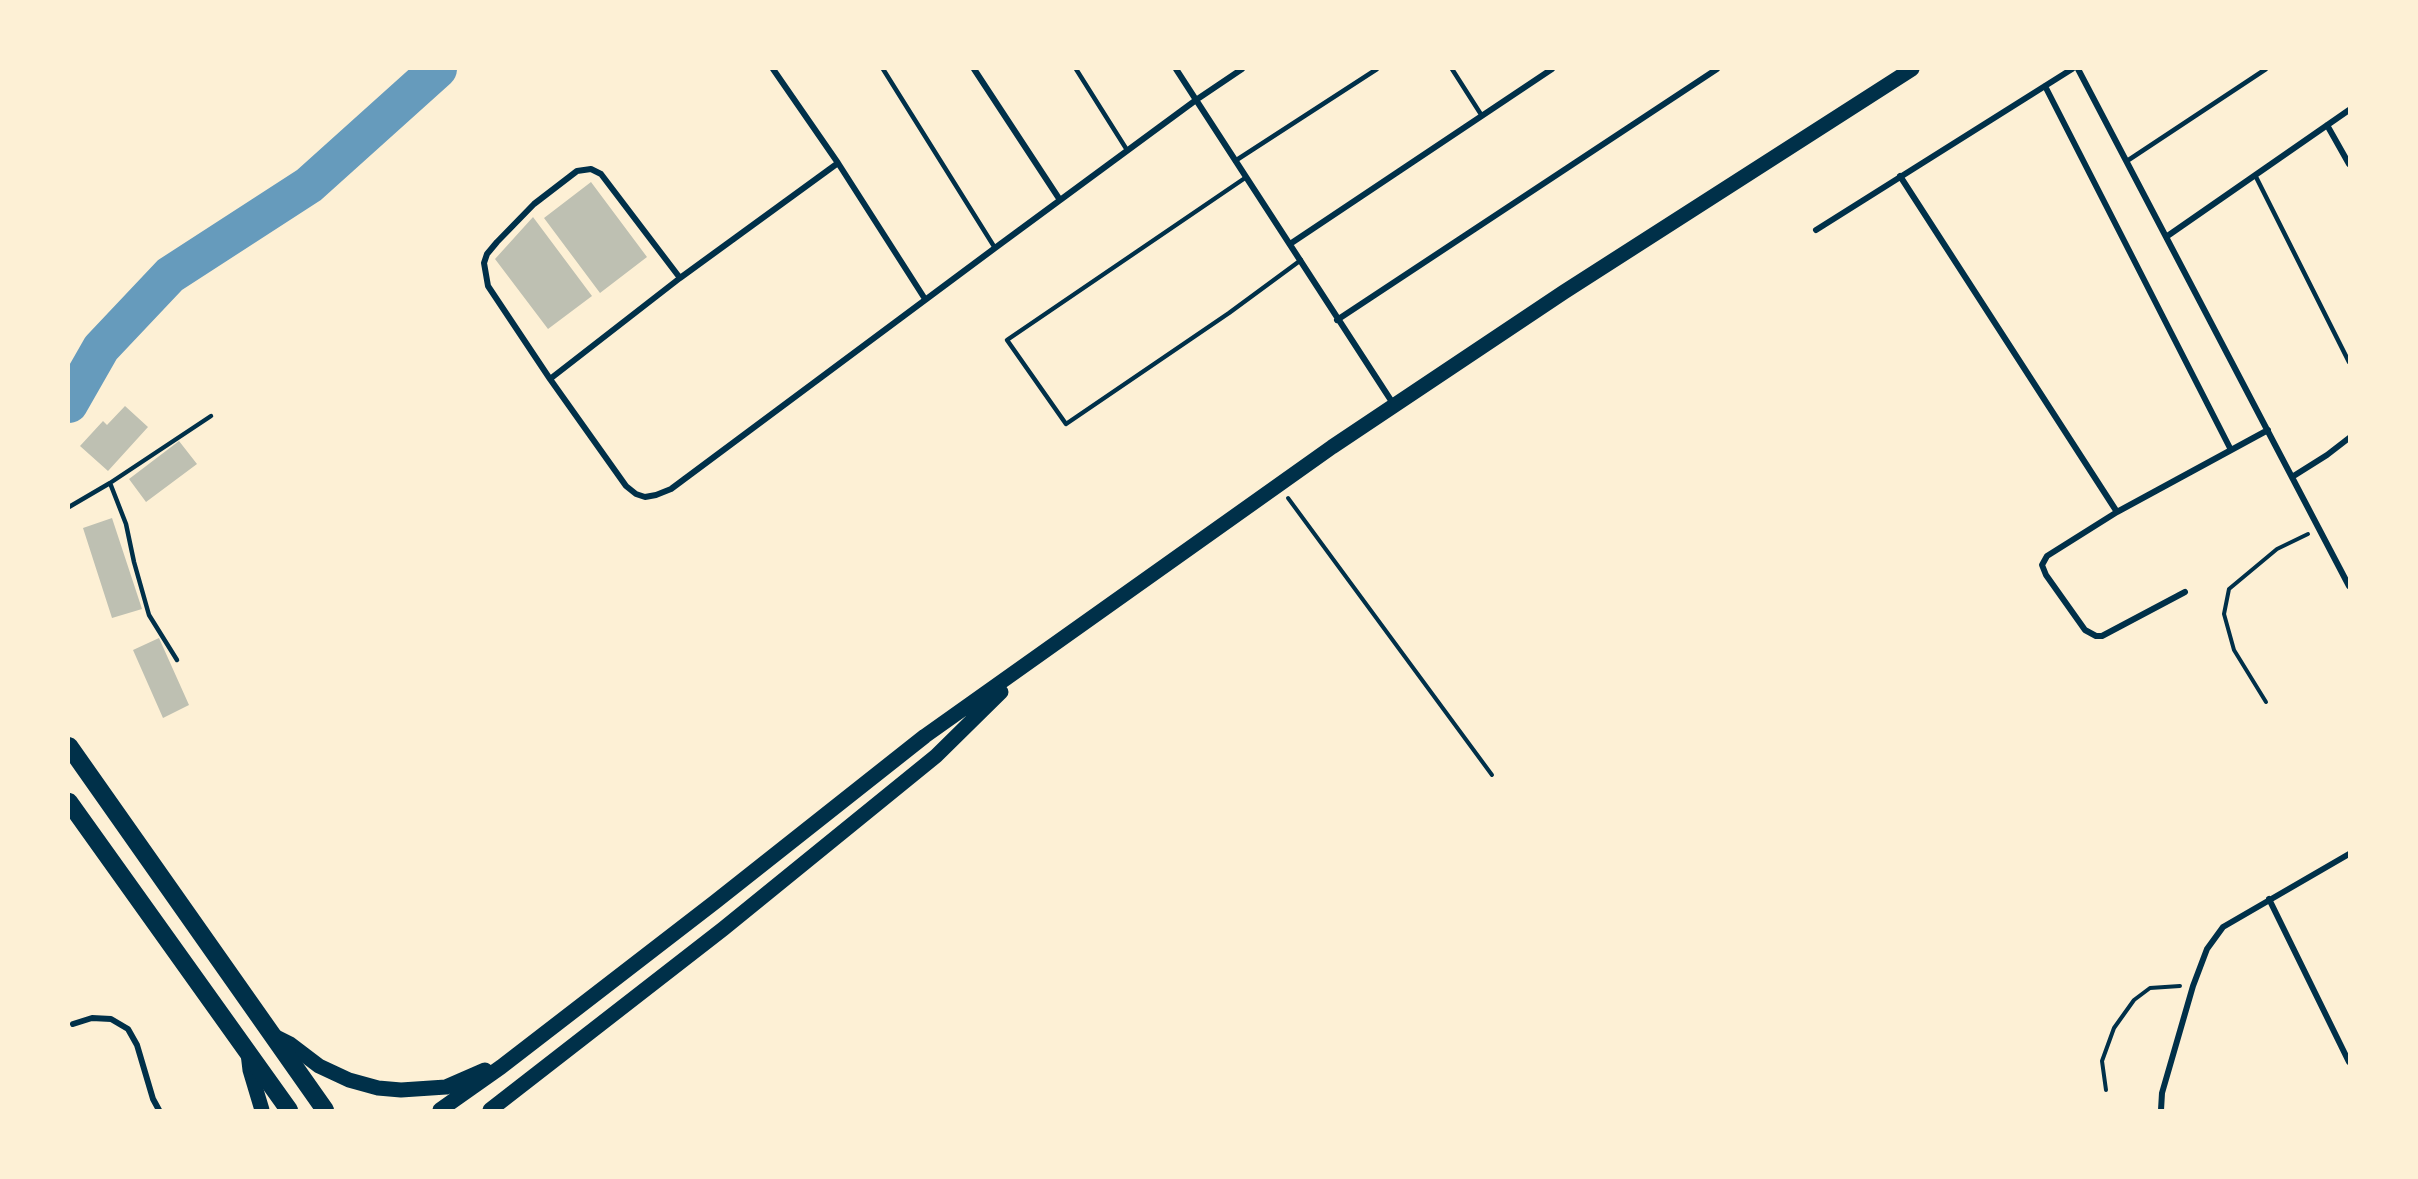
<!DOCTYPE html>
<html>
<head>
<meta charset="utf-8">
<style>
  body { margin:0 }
  #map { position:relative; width:2418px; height:1179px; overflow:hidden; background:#fdf0d5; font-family:Montserrat,sans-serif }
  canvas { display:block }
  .frame { position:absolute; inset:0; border:70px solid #fdf0d5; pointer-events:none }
</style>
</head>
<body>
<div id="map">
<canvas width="2418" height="1179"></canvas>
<div class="frame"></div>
</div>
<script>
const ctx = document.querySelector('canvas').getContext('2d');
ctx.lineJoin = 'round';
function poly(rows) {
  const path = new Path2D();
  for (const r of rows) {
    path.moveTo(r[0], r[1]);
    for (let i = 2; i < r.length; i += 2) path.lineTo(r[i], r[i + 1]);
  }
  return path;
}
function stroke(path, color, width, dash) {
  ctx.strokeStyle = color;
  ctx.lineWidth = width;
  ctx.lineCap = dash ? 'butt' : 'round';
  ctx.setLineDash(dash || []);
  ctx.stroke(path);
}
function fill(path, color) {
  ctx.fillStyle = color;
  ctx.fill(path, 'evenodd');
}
const river = poly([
  [69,404,101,348,170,275,309,185,438,69]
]);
const building = poly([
  [591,182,647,257,600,293,544,218],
  [533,217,592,296,548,329,495,259],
  [125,406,148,427,108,471,80,446,103,421,107,425],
  [179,441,197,464,146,502,129,479],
  [112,518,142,609,112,618,83,528],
  [159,638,189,705,163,718,133,650]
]);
const path = poly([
  [1288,498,1492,775],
  [2266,702,2234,650,2224,614,2229,589,2277,549,2308,534],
  [2106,1090,2102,1061,2114,1028,2134,1000,2150,988,2180,986]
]);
const service = poly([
  [883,69,995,248],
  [1076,69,1127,150],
  [1452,69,1482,116],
  [1235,161,1377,69],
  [2127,161,2266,69],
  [2255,175,2349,362],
  [1245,178,1007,340,1066,424,1229,313,1301,260],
  [110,483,126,524,134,562,149,615,177,660],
  [69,507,110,483,211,416]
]);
const minor = poly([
  [773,69,838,163,925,299],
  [974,69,1060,200],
  [1176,69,1394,405],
  [2078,69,2349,586],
  [2045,86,2231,450],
  [2327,125,2349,164],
  [1900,176,2117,512],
  [1816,230,2072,69],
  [2166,237,2349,110],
  [1290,244,1552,69],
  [680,278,601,174,591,169,577,171,534,204,497,242,487,254,484,263,488,286,550,379,626,486,636,494,645,497,656,495,671,489,995,248,1196,100,1242,69],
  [1337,320,1717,69],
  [550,379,680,278,838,163],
  [2292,477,2327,455,2349,438],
  [2185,592,2102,636,2096,636,2085,630,2046,575,2042,565,2047,556,2117,512,2268,430],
  [2269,899,2349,1062],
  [73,1024,92,1018,111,1019,128,1029,137,1045,153,1099,159,1110],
  [2161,1110,2162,1093,2193,986,2207,949,2223,927,2349,854]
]);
const primary = poly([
  [272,1035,290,1044,319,1066,349,1080,378,1088,401,1090,446,1087,485,1070],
  [248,1053,250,1070,262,1110],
  [440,1110,501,1067,715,902,925,736,1332,447,1564,292,1912,69],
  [490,1110,723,929,936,756,1001,692]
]);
const motorway = poly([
  [69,746,325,1110],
  [69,802,289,1110]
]);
stroke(river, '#669bbc', 38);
fill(building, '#bec0b2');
stroke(path, '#003049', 4);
stroke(service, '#003049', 4.5);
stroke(minor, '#003049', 6);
stroke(primary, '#003049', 15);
stroke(motorway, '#003049', 18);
</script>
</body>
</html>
